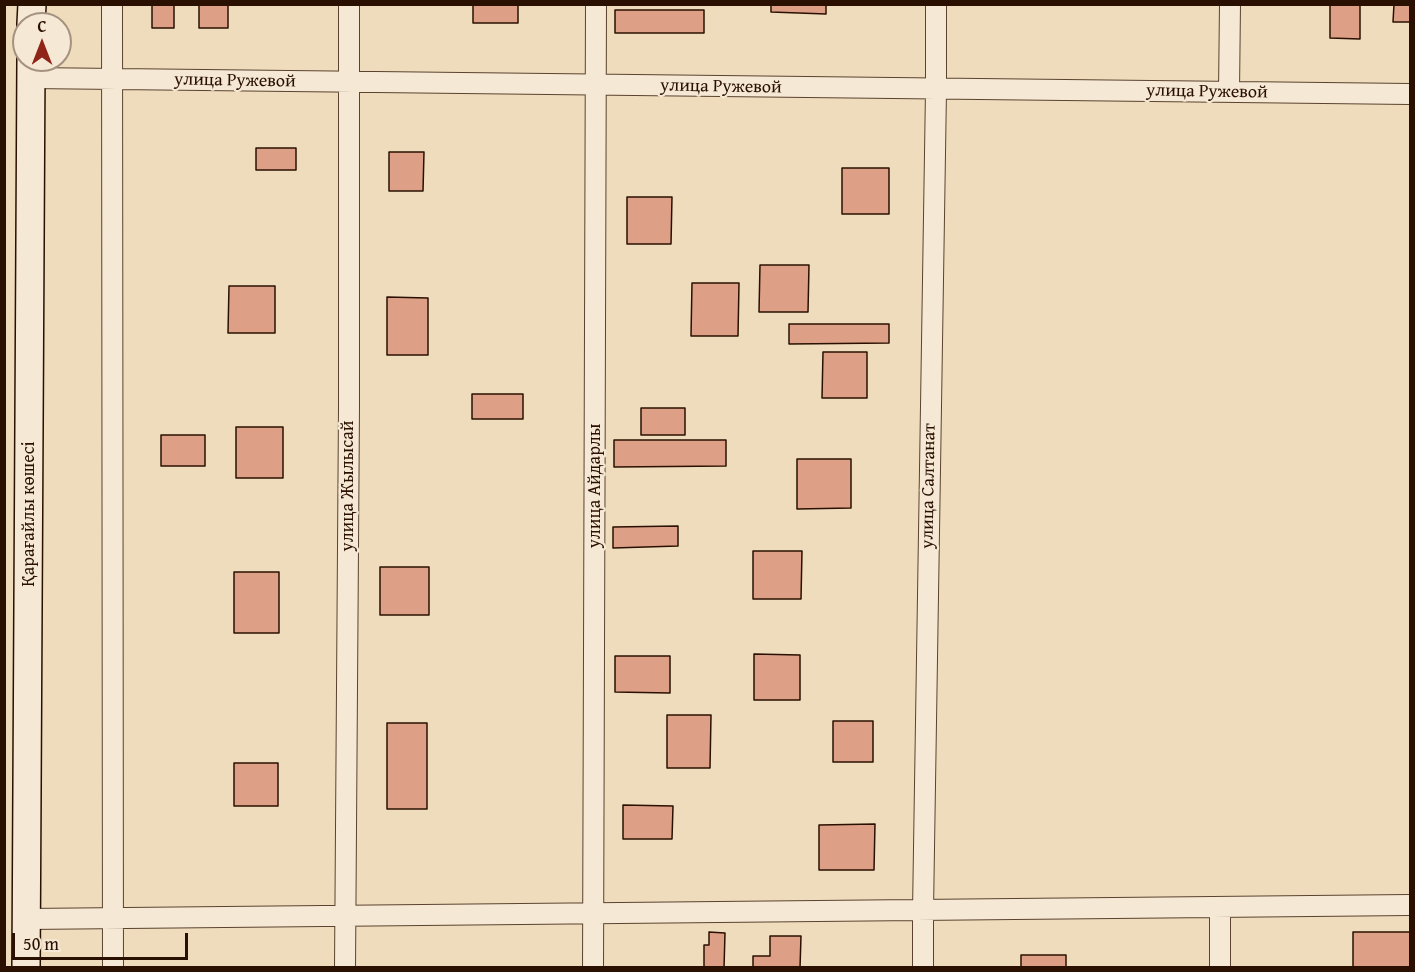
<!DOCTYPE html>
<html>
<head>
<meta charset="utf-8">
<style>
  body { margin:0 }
  #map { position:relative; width:1415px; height:972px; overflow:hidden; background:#efdcbd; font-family:"Gentium Book Plus",serif }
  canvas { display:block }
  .frame { position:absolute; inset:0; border:6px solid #2a1000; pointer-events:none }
  .north { position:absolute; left:12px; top:12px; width:60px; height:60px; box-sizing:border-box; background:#f5e8d4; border:2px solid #a4927f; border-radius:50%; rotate:0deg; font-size:16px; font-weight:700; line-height:24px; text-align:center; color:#2a1000 }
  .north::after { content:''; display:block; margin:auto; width:21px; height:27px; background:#8f2418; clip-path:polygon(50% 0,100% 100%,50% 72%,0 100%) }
  .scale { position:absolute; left:12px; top:933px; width:176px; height:27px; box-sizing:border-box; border:3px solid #2a1000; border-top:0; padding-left:8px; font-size:18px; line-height:21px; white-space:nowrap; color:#2a1000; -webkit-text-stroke:4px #f5e8d4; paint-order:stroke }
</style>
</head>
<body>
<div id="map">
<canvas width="1415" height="972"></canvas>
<div class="frame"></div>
<div class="north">С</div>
<div class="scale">50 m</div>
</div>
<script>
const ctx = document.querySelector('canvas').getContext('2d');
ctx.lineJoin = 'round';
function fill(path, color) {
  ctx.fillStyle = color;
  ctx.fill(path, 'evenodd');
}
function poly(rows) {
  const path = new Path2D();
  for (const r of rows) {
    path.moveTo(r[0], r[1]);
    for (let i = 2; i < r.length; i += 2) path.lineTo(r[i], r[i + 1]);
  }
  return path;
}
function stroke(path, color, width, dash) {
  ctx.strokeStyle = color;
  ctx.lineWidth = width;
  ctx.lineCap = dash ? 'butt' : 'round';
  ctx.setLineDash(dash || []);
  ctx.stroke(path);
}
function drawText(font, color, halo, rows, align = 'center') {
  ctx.font = font + ' "Gentium Book Plus",serif';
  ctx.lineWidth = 4.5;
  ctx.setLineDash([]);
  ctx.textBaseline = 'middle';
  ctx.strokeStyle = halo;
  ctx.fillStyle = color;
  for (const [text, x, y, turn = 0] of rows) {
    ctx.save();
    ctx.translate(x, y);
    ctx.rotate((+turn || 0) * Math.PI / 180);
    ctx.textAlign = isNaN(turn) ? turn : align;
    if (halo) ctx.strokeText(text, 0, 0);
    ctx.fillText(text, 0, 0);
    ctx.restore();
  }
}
const building = poly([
  [152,4,174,4,174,28,152,28,152,4],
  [199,4,228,4,228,28,199,28,199,4],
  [473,4,518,4,518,23,473,23,473,4],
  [771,4,826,4,826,14,771,12,771,4],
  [1330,4,1360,4,1360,39,1330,38,1330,4],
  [1394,4,1410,4,1410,22,1393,22,1394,4],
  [615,10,704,10,704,33,615,33,615,10],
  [256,148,296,148,296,170,256,170,256,148],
  [389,152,424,152,423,191,389,191,389,152],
  [842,168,889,168,889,214,842,214,842,168],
  [627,197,672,197,671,244,627,244,627,197],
  [760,265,809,265,808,312,759,312,760,265],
  [692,283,739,283,738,336,691,336,692,283],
  [229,286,275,286,275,333,228,333,229,286],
  [387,297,428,298,428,355,387,355,387,297],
  [789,324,889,324,889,343,789,344,789,324],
  [823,352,867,352,867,398,822,398,823,352],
  [472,394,523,394,523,419,472,419,472,394],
  [641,408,685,408,685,435,641,435,641,408],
  [236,427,283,427,283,478,236,478,236,427],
  [161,435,205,435,205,466,161,466,161,435],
  [614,440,726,440,726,466,614,467,614,440],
  [797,459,851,459,851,508,797,509,797,459],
  [678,526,678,546,613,548,613,527,678,526],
  [753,551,802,551,801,599,753,599,753,551],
  [380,567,429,567,429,615,380,615,380,567],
  [234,572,279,572,279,633,234,633,234,572],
  [754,654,800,655,800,700,754,700,754,654],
  [615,656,670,656,670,693,615,692,615,656],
  [667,715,711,715,710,768,667,768,667,715],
  [833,721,873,721,873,762,833,762,833,721],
  [387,723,427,723,427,809,387,809,387,723],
  [234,763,278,763,278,806,234,806,234,763],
  [623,805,673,806,672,839,623,839,623,805],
  [875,824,874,870,819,870,819,825,875,824],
  [709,932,725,933,724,968,704,968,704,945,709,945,709,932],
  [1353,932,1410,932,1410,968,1353,968,1353,932],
  [770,936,801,936,800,968,753,968,753,956,770,956,770,936],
  [1021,955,1066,955,1066,968,1021,968,1021,955]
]);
const street = poly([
  [112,4,113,968],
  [31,78,1410,94],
  [1229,92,1230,4],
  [1220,907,1220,968],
  [27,919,1410,905],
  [345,968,349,407,349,4],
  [593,968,596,4],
  [923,968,923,911,936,90,936,4]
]);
const secondary = poly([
  [31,24,32,4],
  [26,968,31,60]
]);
const streetNames = [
  ["улица Ружевой",235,81,1],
  ["улица Ружевой",721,87,1],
  ["улица Ружевой",1207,92,1],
  ["улица Жылысай",348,486,-90],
  ["улица Айдарлы",595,486,-90],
  ["улица Салтанат",929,486,-89],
  ["Қарағайлы көшесі",29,514,-90]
];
fill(building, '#dda086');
stroke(building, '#2a1000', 1.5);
stroke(street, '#5b432f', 22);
stroke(secondary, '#2a1000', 30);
stroke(street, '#f5e8d4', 20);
stroke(secondary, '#f5e8d4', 27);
drawText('18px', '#2a1000', '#f5e8d4', streetNames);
</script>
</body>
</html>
